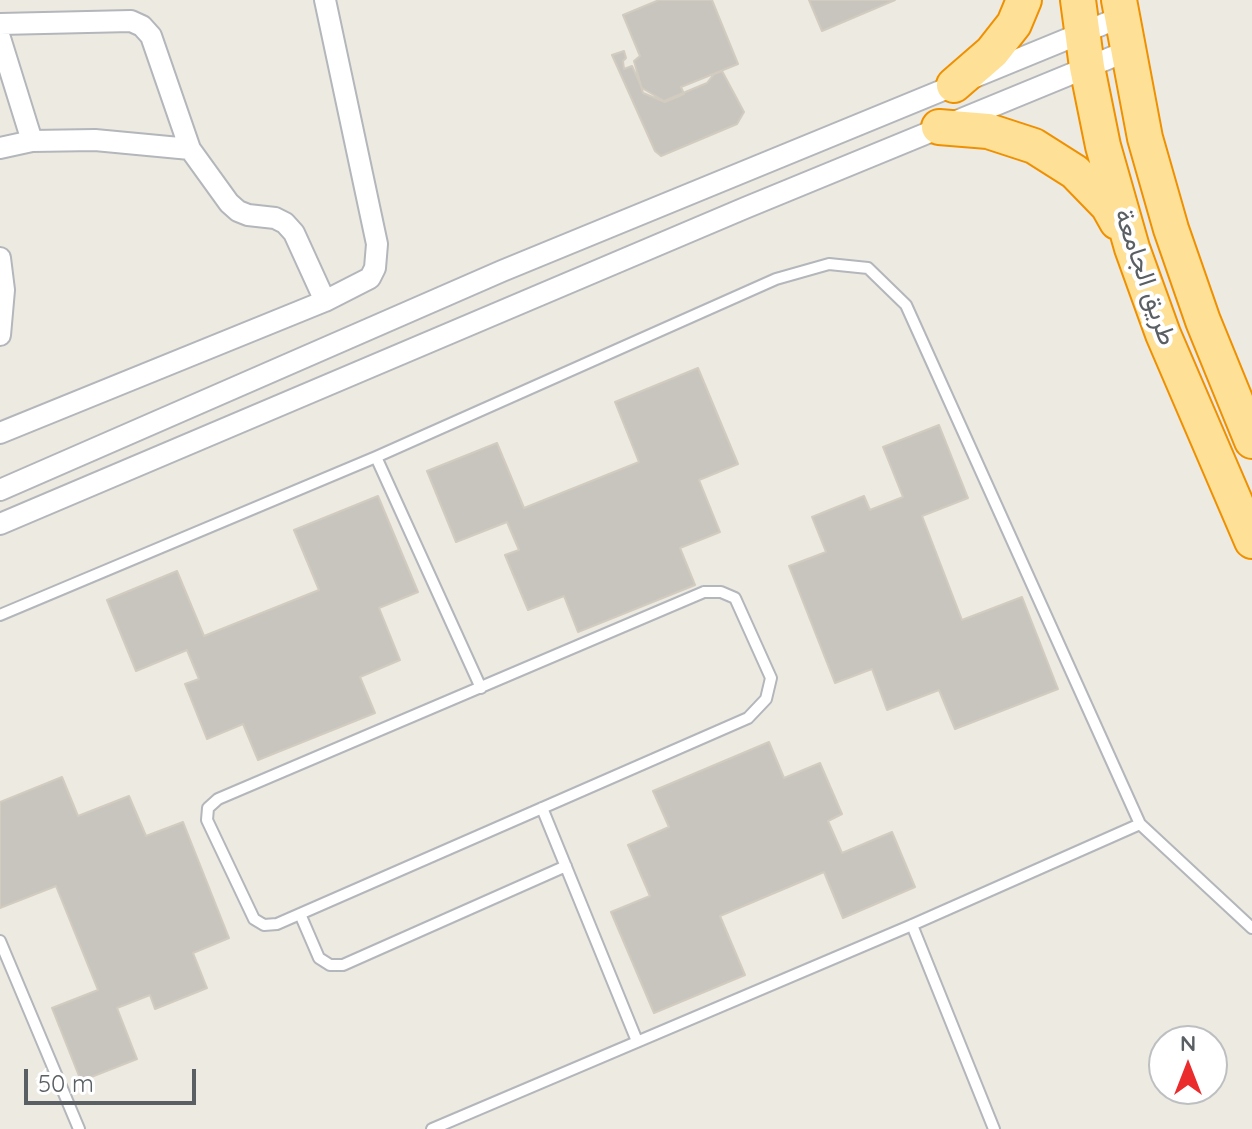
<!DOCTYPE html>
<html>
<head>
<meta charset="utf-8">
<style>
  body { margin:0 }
  #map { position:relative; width:1252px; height:1129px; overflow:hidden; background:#edeae2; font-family:Quicksand,sans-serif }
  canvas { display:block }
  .north { position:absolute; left:1148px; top:1025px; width:80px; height:80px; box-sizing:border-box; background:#fff; border:2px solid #bdbfc1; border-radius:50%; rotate:0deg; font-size:22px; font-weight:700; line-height:32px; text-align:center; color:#5a5f63 }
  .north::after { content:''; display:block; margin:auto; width:28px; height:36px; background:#ea2c2d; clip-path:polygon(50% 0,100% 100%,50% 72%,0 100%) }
  .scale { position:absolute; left:24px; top:1069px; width:172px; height:36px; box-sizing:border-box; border:4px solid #5a5f63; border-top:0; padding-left:10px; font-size:24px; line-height:28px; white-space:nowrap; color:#5a5f63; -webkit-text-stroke:6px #fff; paint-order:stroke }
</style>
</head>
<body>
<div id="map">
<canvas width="1252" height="1129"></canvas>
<div class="north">N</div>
<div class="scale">50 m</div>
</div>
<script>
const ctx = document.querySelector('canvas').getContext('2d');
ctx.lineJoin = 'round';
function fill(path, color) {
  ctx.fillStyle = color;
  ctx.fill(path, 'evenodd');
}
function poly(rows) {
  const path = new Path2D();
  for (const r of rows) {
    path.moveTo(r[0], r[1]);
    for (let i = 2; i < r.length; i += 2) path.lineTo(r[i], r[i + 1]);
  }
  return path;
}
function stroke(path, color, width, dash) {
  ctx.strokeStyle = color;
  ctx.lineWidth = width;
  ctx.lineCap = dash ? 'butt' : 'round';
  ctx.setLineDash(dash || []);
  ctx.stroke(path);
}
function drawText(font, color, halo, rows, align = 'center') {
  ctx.font = font + ' Quicksand,Vazirmatn,sans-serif';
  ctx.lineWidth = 8;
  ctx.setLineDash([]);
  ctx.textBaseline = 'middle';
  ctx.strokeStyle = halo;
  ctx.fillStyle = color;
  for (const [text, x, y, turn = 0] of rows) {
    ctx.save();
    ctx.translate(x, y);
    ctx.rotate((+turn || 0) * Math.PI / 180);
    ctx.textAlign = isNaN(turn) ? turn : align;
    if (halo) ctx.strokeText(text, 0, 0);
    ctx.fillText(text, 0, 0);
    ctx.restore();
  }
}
const building = poly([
  [659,0,712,0,738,64,681,87,684,94,665,102,643,93,634,61,640,56,623,15,659,0],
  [809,0,895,0,822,31,809,0],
  [624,51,626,58,623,61,624,69,632,66,642,88,664,101,707,83,714,74,722,71,744,112,737,124,661,156,655,151,612,55,624,51],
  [698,368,738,464,699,480,720,532,680,548,695,585,578,632,564,596,528,610,505,555,519,550,507,522,456,542,427,471,497,443,524,508,639,462,615,402,698,368],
  [939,425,968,498,922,516,962,620,1022,597,1058,689,955,729,939,690,887,710,872,669,835,683,789,566,826,552,812,517,864,496,870,510,903,497,883,447,939,425],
  [378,496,418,592,379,608,400,660,360,677,375,713,258,760,243,724,207,739,185,684,199,679,187,650,136,671,107,600,177,571,204,636,319,590,294,530,378,496],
  [769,742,784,778,820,763,842,814,828,821,842,853,892,832,915,887,843,918,824,872,720,916,745,975,654,1013,611,912,650,896,628,845,669,827,653,791,769,742],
  [62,777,78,816,129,796,146,836,183,822,229,938,193,953,207,988,155,1009,150,995,117,1008,137,1059,81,1081,52,1008,98,990,56,886,0,908,0,802,62,777]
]);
const service = poly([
  [376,457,481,688],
  [704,592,721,592,735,598,771,678,766,699,748,718,277,924,264,925,254,919,207,820,208,808,218,799,704,592],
  [0,615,376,457,776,279,829,264,868,268,906,305,1140,824,1252,928],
  [542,808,637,1041],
  [300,914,319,958,330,965,343,965,566,866],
  [912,925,994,1129],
  [0,941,79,1129],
  [432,1129,912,925,1140,824]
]);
const minor = poly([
  [0,24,131,21,142,26,151,36,190,149,229,203,238,211,248,215,275,218,285,223,294,233,325,301],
  [0,38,32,141],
  [0,148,32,141,95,140,190,149],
  [0,258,4,290,0,335],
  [0,433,325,301,370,278,375,268,377,244,325,0],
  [0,490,502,271,1121,17],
  [0,524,745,208,1127,51]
]);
const trunk = poly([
  [1078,0,1087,67,1103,146,1132,248,1163,334,1252,541],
  [1119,0,1145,138,1171,229,1203,321,1252,441],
  [954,85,992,52,1014,24,1024,0],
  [939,127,988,131,1034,146,1075,172,1108,206,1117,222]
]);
const streetNames = [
  ["طريق الجامعة",1145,277,71]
];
fill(building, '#c8c5bf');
stroke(building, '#d2cbc0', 2);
stroke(service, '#b3b6ba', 14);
stroke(minor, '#b3b6ba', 24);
stroke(trunk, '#ef9000', 38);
stroke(service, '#fff', 10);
stroke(minor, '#fff', 20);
stroke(trunk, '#fee097', 34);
drawText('26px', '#5a5f63', '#fff', streetNames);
</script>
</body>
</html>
